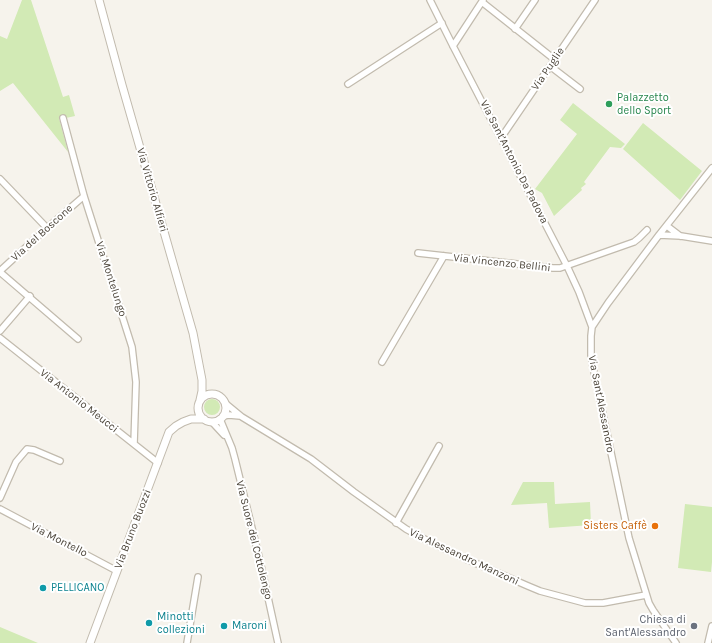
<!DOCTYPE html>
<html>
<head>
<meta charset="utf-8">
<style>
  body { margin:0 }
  canvas { display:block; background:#f6f3ec }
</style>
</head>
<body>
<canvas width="712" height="643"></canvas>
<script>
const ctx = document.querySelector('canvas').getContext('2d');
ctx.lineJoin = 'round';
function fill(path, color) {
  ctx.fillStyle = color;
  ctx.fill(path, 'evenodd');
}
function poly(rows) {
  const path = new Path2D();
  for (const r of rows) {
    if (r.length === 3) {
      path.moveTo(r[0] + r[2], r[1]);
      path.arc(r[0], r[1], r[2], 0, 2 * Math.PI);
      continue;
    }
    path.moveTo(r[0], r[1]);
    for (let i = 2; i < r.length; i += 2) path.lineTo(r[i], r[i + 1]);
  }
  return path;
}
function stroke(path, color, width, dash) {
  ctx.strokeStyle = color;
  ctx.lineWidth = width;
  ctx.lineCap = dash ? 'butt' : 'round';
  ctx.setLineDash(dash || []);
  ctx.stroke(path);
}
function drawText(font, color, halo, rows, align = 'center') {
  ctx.font = font + ' Karla,sans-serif';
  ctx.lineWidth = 4;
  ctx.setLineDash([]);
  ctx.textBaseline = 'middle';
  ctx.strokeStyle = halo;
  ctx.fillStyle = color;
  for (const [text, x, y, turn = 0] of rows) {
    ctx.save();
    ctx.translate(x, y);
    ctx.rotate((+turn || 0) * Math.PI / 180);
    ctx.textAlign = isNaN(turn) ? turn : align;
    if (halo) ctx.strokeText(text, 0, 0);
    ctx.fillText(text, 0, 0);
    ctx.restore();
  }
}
const green = poly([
  [22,0,31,0,63,97,69,95,75,116,66,118,66,116,59,118,68,152,13,83,0,91,0,36,7,39],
  [573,103,625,144,621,148,610,147,584,182,586,184,581,188,582,190,554,216,542,193,535,189,577,134,560,120],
  [643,123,702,171,680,200,623,149],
  [212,407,8],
  [523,482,554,482,555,504,590,502,591,525,549,528,547,503,511,505],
  [685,504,712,507,712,562,711,572,678,568],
  [0,627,38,643,0,643]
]);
const minor = poly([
  [430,0,453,46,567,266,579,292,592,327],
  [482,2,554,59],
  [515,29,535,0],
  [453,46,483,0],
  [550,66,580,89],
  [348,84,442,23],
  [63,118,84,196,132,347,136,382,134,444],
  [501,138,595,0],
  [0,179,47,228],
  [667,226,680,236],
  [659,235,681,236,712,241],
  [418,253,553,268,560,268,634,242,639,238,647,230],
  [0,271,47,228,84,196],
  [0,272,78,339],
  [0,331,30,296],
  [0,338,158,463],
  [382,362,444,256],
  [225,403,242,417,311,459,354,492,406,529,428,541,466,559,528,586,540,591,585,603,603,603,646,595],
  [223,416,229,415,240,416],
  [220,419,232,448,235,459,260,561,278,643],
  [212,422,224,435],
  [0,498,16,462,27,449,34,450,60,461],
  [0,509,117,571],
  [396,523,439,446],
  [187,643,198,577],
  [676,643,653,610,649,603,629,538,593,367,591,355,591,336,592,327,608,303,659,235,712,168],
  [708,643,712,626]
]);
const tertiary = poly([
  [99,0,122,85,193,333,202,380,202,391,200,400],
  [212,408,14],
  [90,643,169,432,176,426,183,422,191,419,204,419]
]);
const markers = [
  [609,104,4,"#2e9e5b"],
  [655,526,4,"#e8710a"],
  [43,588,4,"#0f9aa8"],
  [149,623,4,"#0f9aa8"],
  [224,626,4,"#0f9aa8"],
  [694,626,4,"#6b7280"]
];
const streetNames = [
  ["Via Puglie",548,69,-56],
  ["Via Sant'Antonio Da Padova",514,162,63],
  ["Via Vittorio Alfieri",152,190,74],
  ["Via del Boscone",42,233,-42],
  ["Via Vincenzo Bellini",502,263,6],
  ["Via Montelungo",111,279,72],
  ["Via Antonio Meucci",79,401,38],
  ["Via Sant'Alessandro",601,404,79],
  ["Via Bruno Buozzi",133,529,-69],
  ["Via Montello",59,540,27],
  ["Via Suore del Cottolengo",254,540,76],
  ["Via Alessandro Manzoni",464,557,25]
];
const leisureNames = [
  ["Palazzetto",617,98],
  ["dello Sport",617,111]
];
const foodNames = [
  ["Sisters Caffè",647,526]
];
const cultureNames = [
  ["PELLICANO",51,588],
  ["Minotti",157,617],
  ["collezioni",157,630],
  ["Maroni",232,626]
];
const worshipNames = [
  ["Chiesa di",686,620],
  ["Sant'Alessandro",686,633]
];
fill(green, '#d2eab5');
stroke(minor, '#c2bbae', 8);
stroke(tertiary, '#c2bbae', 9);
stroke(minor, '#fff', 5.5);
stroke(tertiary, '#fff', 7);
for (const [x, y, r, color] of markers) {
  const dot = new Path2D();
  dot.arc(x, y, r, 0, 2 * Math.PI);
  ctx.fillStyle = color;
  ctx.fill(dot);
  stroke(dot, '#fff', 1.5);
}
drawText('11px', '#4b4439', '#fff', streetNames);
drawText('11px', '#27864d', '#fff', leisureNames, 'left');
drawText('11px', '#c56008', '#fff', foodNames, 'right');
drawText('11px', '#0d838f', '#fff', cultureNames, 'left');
drawText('11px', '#5b616d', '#fff', worshipNames, 'right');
</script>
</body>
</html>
